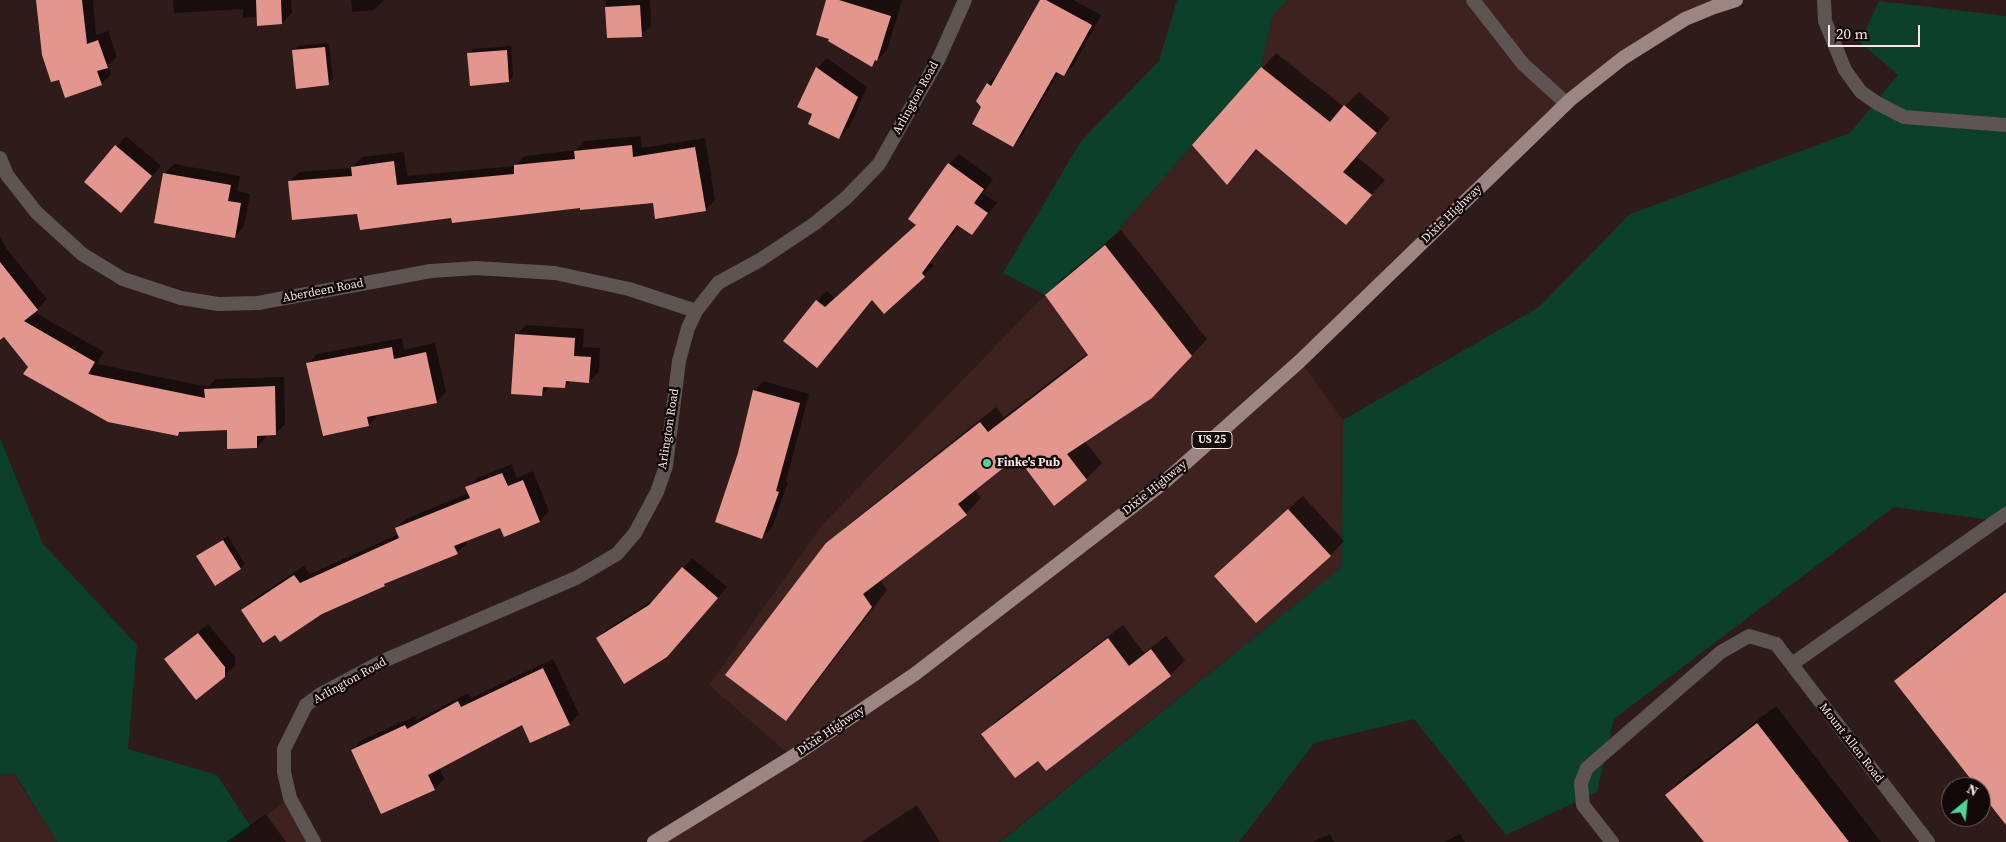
<!DOCTYPE html>
<html>
<head>
<meta charset="utf-8">
<style>
  body { margin:0 }
  #map { position:relative; width:2006px; height:842px; overflow:hidden; background:#2f1b19; font-family:"Source Serif 4",serif }
  canvas { display:block }
  .north { position:absolute; left:1941px; top:777px; width:50px; height:50px; box-sizing:border-box; background:#110807; border:1px solid #6c6160; border-radius:50%; rotate:28deg; font-size:14px; font-weight:700; line-height:20px; text-align:center; color:#f5e6e5 }
  .north::after { content:''; display:block; margin:auto; width:18px; height:22px; background:#4fd399; clip-path:polygon(50% 0,100% 100%,50% 72%,0 100%) }
  .scale { position:absolute; left:1828px; top:25px; width:92px; height:22px; box-sizing:border-box; border:2px solid #f5e6e5; border-top:0; padding-left:6px; font-size:15px; line-height:18px; white-space:nowrap; color:#f5e6e5; -webkit-text-stroke:4px #110807; paint-order:stroke }
</style>
</head>
<body>
<div id="map">
<canvas width="2006" height="842"></canvas>
<div class="north">N</div>
<div class="scale">20 m</div>
</div>
<script>
const ctx = document.querySelector('canvas').getContext('2d');
ctx.lineJoin = 'round';
function fill(path, color) {
  ctx.fillStyle = color;
  ctx.fill(path, 'evenodd');
}
function poly(rows) {
  const path = new Path2D();
  for (const r of rows) {
    path.moveTo(r[0], r[1]);
    for (let i = 2; i < r.length; i += 2) path.lineTo(r[i], r[i + 1]);
  }
  return path;
}
function stroke(path, color, width, dash) {
  ctx.strokeStyle = color;
  ctx.lineWidth = width;
  ctx.lineCap = dash ? 'butt' : 'round';
  ctx.setLineDash(dash || []);
  ctx.stroke(path);
}
function drawText(font, color, halo, rows, align = 'center') {
  ctx.font = font + ' "Source Serif 4",serif';
  ctx.lineWidth = 5;
  ctx.setLineDash([]);
  ctx.textBaseline = 'middle';
  ctx.strokeStyle = halo;
  ctx.fillStyle = color;
  for (const [text, x, y, turn = 0] of rows) {
    ctx.save();
    ctx.translate(x, y);
    ctx.rotate((+turn || 0) * Math.PI / 180);
    ctx.textAlign = isNaN(turn) ? turn : align;
    if (halo) ctx.strokeText(text, 0, 0);
    ctx.fillText(text, 0, 0);
    ctx.restore();
  }
}
const built = poly([
  [1288,0,1736,0,1623,58,1301,362,1343,420,1342,567,999,842,654,842,792,757,709,685,822,525,1045,295,1105,245,1261,67,1273,15],
  [13,773,57,842,0,842,0,775],
  [290,798,314,842,230,842,251,827]
]);
const green = poly([
  [1177,0,1288,0,1273,15,1261,67,1105,245,1045,295,1003,273,1081,141,1159,61],
  [1879,1,2006,16,2006,522,1894,507,1614,719,1597,792,1506,835,1414,719,1314,743,1239,842,1000,842,1342,567,1343,420,1539,307,1630,214,1850,133,1898,75,1860,42],
  [0,438,43,544,137,645,128,749,217,775,251,827,230,842,57,842,14,773,0,775]
]);
const shadow = poly([
  [37,0,93,0,96,35,108,31,117,57,108,65,111,74,101,84,60,78],
  [173,0,291,0,292,13,282,23,258,17,243,18,243,9,174,13],
  [351,0,384,0,374,10,352,12],
  [606,0,650,0,651,26,641,35,608,37],
  [828,0,902,0,887,50,872,65],
  [1041,0,1073,0,1101,15,1074,65,1064,75,1059,72,1022,136,1012,146,983,107,988,84,997,74,999,75],
  [329,43,333,79,328,84,293,51,298,46],
  [511,46,513,76,509,81,468,54,473,49],
  [1276,53,1344,107,1359,92,1390,118,1357,157,1385,180,1346,223,1258,149,1227,183,1194,145],
  [827,58,867,87,849,128,839,137,814,113,799,107,817,68],
  [126,136,161,166,121,211,86,182],
  [641,136,642,148,705,138,715,200,705,210,654,202,453,217,358,213,289,182,299,172,351,168,362,157,404,152,407,176,514,166,525,156,576,150,585,141],
  [959,154,993,179,983,193,997,203,971,234,959,225,930,263,934,266,884,312,873,300,817,367,817,301,827,291,835,298,918,224,949,164],
  [174,164,240,176,237,191,250,194,244,226,235,236,164,174],
  [1121,230,1207,339,1168,381,1084,441,1102,463,1086,479,1054,504,1017,456,975,490,981,498,966,514,880,580,887,590,801,703,785,719,827,544,844,528,996,407,1004,417,1088,353,1046,295,1062,279],
  [0,237,6,248,47,299,34,312,104,352,97,364,208,387,216,379,284,377,285,424,275,434,266,434,266,437,257,447,228,428,183,430,178,435,29,367,0,330],
  [526,325,584,329,583,347,600,348,599,372,589,382,571,381,565,386,551,386,541,395,516,335],
  [402,338,404,350,435,343,446,392,436,402,378,415,369,425,308,364,317,354],
  [763,381,809,394,786,481,788,482,772,528,762,537,740,453,754,391],
  [512,464,517,478,533,471,549,511,539,521,500,526,465,540,467,543,457,553,389,581,384,585,276,633,243,610,252,600,304,566,310,574,399,534,396,528,406,519,469,493,467,488,477,478],
  [1303,496,1344,541,1330,556,1230,562],
  [228,536,245,564,240,568,198,556],
  [692,558,727,587,676,646,597,639,607,629,657,598],
  [2006,590,2006,823,1981,791,1981,787,1978,787,1896,681,1914,663],
  [208,624,235,657,235,666,224,676,166,659],
  [1123,625,1144,653,1166,636,1185,660,1171,675,1046,769,1038,759,983,734,997,720],
  [553,659,579,714,569,724,523,723,439,768,444,779,434,789,382,813,352,750,362,740,415,716,417,720,468,693,471,698],
  [1776,706,1881,842,1706,842,1666,795,1684,777],
  [917,805,940,842,861,842],
  [266,814,286,842,226,842],
  [1330,834,1334,842,1313,842],
  [1460,834,1465,842,1444,842]
]);
const building = poly([
  [36,0,82,0,87,44,98,40,108,68,97,71,102,85,65,98,59,80,51,82,42,55],
  [256,0,281,0,282,24,257,26],
  [826,0,839,0,891,16,877,61,875,60,872,67,828,41,829,39,816,35],
  [1040,0,1046,0,1092,25,1064,76,1056,72,1013,147,972,124,981,107,976,101,987,83,991,86],
  [640,5,642,37,607,38,605,7],
  [325,47,329,85,296,89,292,50],
  [507,50,509,82,470,86,467,53],
  [816,67,858,97,839,139,808,124,812,114,797,107],
  [1261,67,1330,122,1344,105,1377,133,1343,172,1372,195,1346,225,1256,149,1227,185,1192,145],
  [115,145,152,176,121,213,84,182],
  [632,145,633,157,695,147,706,211,655,219,653,203,580,210,580,208,452,223,451,218,360,230,357,214,292,220,288,181,352,176,351,167,394,161,397,185,514,174,514,165,575,159,574,151],
  [948,163,984,189,974,203,988,213,972,235,957,225,922,273,925,277,884,314,872,300,817,368,783,341,816,300,825,307,916,225,908,219],
  [163,173,231,185,228,201,241,203,235,238,154,223],
  [1105,245,1192,356,1152,398,1067,454,1087,480,1054,506,1017,457,958,504,967,515,863,594,872,607,786,721,725,675,826,543,980,422,988,432,1088,355,1045,295],
  [0,262,38,310,24,321,95,362,88,374,205,398,204,389,275,386,276,435,257,436,257,448,227,449,227,430,179,432,178,436,108,422,23,374,28,367,4,337,0,340],
  [515,334,575,338,574,356,591,357,589,383,566,381,565,388,543,387,542,396,511,394],
  [392,347,394,359,426,352,437,403,367,417,369,426,323,436,306,363],
  [753,390,800,403,776,491,779,492,762,539,715,522,738,453],
  [502,473,508,486,523,480,540,522,504,537,500,528,454,546,458,554,384,584,385,586,322,614,280,642,275,635,263,643,241,610,294,575,300,583,399,538,395,528,470,498,465,487],
  [1288,509,1331,556,1256,623,1214,576],
  [223,540,241,569,215,586,196,556],
  [682,567,718,598,667,657,624,684,596,638,649,605],
  [2006,592,2006,825,1981,793,1981,787,1977,787,1894,681],
  [198,633,225,667,225,677,196,700,164,659],
  [1108,638,1129,666,1151,649,1171,676,1046,771,1038,761,1015,778,981,734],
  [543,668,570,725,530,743,522,725,428,775,435,790,381,814,351,750,405,725,407,729,458,701,461,707],
  [1757,723,1849,842,1704,842,1665,795]
]);
const service = poly([
  [1473,0,1523,64,1566,103],
  [1792,664,2006,514],
  [1612,842,1583,805,1581,783,1587,768,1721,652,1749,636,1776,644]
]);
const minor = poly([
  [1824,0,1825,21,1845,70,1861,92,1877,103,1904,117,2006,125],
  [0,158,7,175,36,212,82,254,123,279,181,298,218,304,258,303,431,271,476,268,555,273,629,289,696,311],
  [1776,644,1928,842],
  [314,842,290,798,284,772,284,749,306,705,321,694,383,661,576,578,617,554,635,533,657,492,666,466,679,361,688,328,696,311,718,283,760,260,814,224,846,198,879,164,939,58,965,0]
]);
const primary = poly([
  [654,842,792,757,915,674,1162,484,1300,361,1571,99,1623,58,1685,19,1714,7,1736,0]
]);
const markers = [
  [987,463,5,"#4fd399"]
];
const shields = [
  [1212,440,40]
];
const shieldNames = [
  ["US 25",1212,440]
];
const streetNames = [
  ["Arlington Road",916,98,-61],
  ["Dixie Highway",1452,214,-44],
  ["Aberdeen Road",323,291,-11],
  ["Arlington Road",669,429,-81],
  ["Dixie Highway",1155,488,-39],
  ["Arlington Road",350,681,-29],
  ["Dixie Highway",831,731,-34],
  ["Mount Allen Road",1851,743,52]
];
const poiNames = [
  ["Finke's Pub",997,463]
];
fill(built, '#3d2220');
fill(green, '#0c402a');
fill(shadow, '#0007');
fill(building, '#e3968e');
stroke(service, '#5e5452', 14);
stroke(minor, '#5e5452', 14);
stroke(primary, '#9c8683', 14);
for (const [x, y, r, color] of markers) {
  const dot = new Path2D();
  dot.arc(x, y, r, 0, 2 * Math.PI);
  ctx.fillStyle = color;
  ctx.fill(dot);
  stroke(dot, '#110807', 2);
}
for (const [x, y, w] of shields) {
  const box = new Path2D();
  box.roundRect(x - w / 2, y - 8.5, w, 17, 4);
  ctx.fillStyle = '#110807';
  ctx.fill(box);
  stroke(box, '#f5e6e5', 1);
}
drawText('bold 11px', '#f5e6e5', null, shieldNames);
drawText('12px', '#f5e6e5', '#110807', streetNames);
drawText('bold 12px', '#f5e6e5', '#110807', poiNames, 'left');
</script>
</body>
</html>
